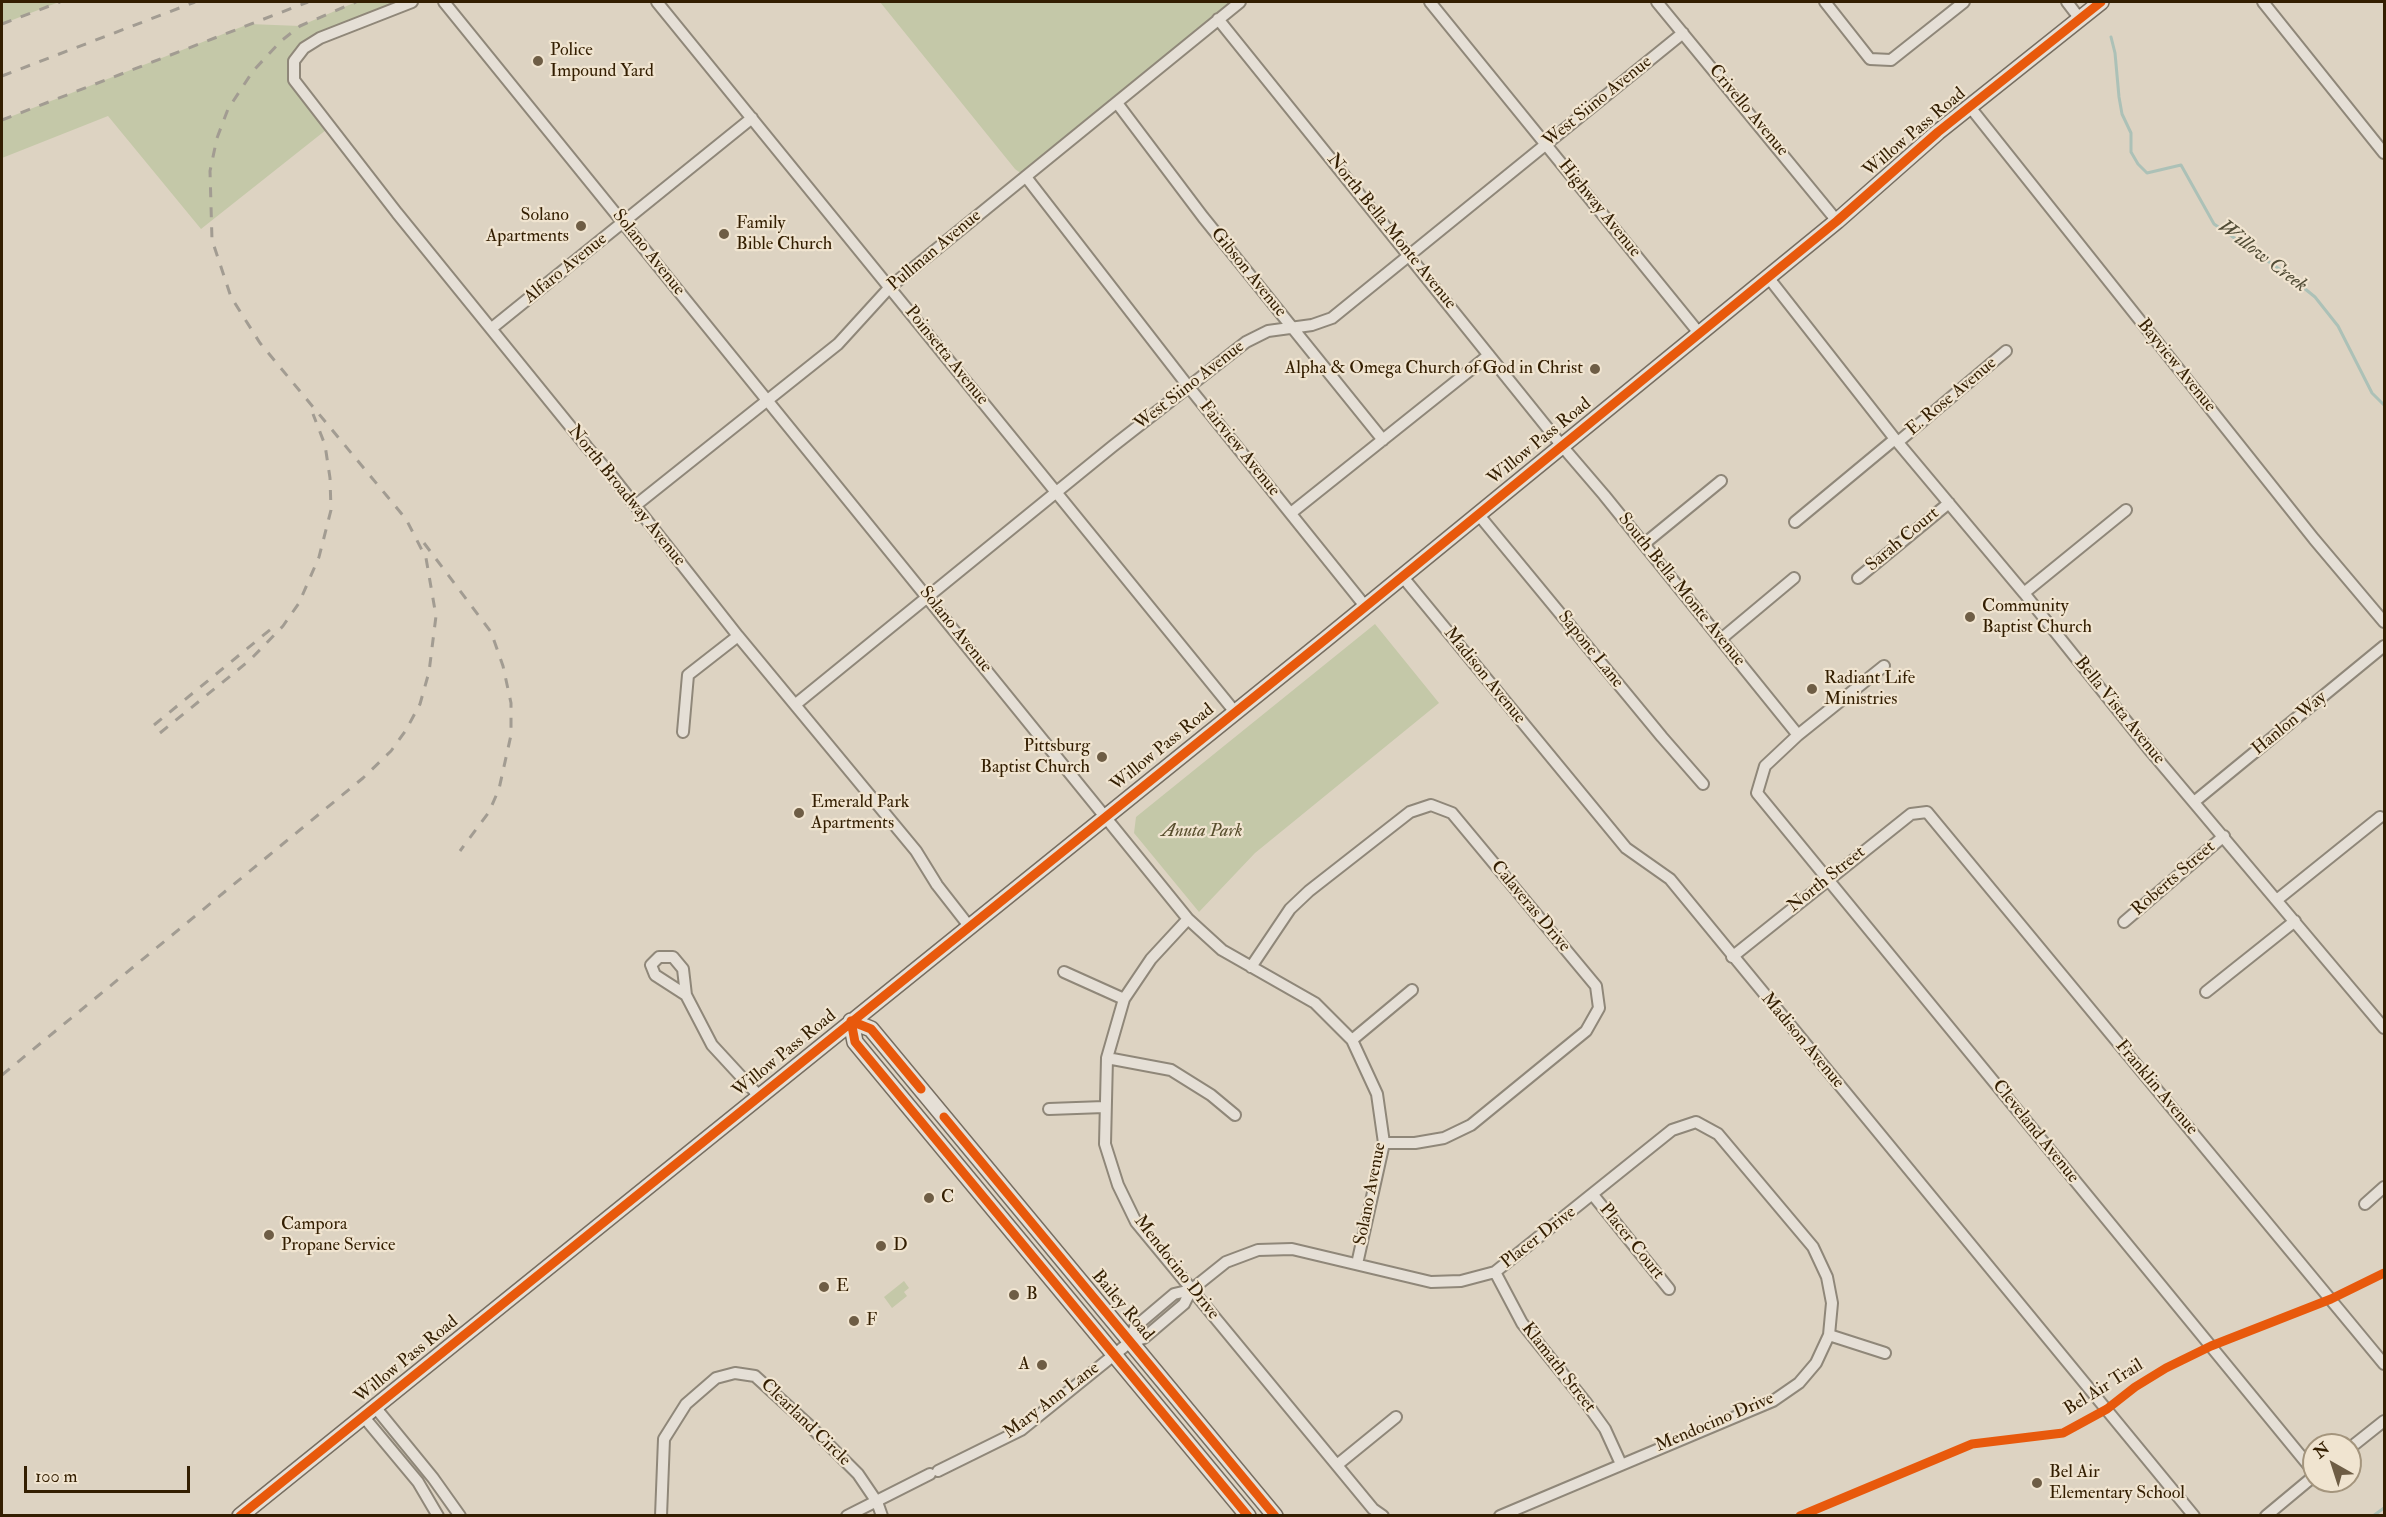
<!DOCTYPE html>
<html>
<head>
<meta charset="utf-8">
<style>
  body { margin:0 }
  #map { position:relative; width:2386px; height:1517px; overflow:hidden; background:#ddd3c2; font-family:"IM FELL Double Pica",serif }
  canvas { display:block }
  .frame { position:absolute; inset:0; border:3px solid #331e01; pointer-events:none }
  .north { position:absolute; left:2302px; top:1433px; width:60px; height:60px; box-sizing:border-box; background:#f0e4d0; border:2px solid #a4957d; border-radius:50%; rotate:321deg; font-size:16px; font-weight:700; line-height:24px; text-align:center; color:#331e01 }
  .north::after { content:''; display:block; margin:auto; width:21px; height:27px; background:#6e5d45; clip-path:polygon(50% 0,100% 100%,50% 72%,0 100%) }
  .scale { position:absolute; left:24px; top:1466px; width:166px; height:27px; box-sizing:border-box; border:3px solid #331e01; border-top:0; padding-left:8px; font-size:18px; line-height:21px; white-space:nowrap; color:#331e01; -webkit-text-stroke:4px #f0e4d0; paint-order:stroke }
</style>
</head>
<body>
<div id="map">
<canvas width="2386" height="1517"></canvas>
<div class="frame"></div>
<div class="north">N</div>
<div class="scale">100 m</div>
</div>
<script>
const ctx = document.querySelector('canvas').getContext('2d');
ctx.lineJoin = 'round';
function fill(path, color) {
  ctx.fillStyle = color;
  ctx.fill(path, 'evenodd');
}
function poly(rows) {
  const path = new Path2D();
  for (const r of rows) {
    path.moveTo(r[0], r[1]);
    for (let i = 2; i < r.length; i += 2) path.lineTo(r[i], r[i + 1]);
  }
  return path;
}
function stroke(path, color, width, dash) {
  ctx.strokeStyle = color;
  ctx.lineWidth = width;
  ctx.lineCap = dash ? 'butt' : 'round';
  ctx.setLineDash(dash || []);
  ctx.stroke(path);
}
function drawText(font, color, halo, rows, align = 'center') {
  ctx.font = font + ' "IM FELL Double Pica",serif';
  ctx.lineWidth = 4.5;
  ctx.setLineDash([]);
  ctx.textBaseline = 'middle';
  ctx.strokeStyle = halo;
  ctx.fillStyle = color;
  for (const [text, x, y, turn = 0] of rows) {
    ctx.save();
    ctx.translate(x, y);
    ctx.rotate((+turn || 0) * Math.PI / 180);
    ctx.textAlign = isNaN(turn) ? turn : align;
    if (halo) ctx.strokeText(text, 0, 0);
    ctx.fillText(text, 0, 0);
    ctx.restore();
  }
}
const green = poly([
  [2,2,59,2,2,24],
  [356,2,412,2,320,38,294,61,294,80,331,126,201,229,108,116,2,158,2,120,249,24,300,26],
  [880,2,1240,2,1026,177,1015,169],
  [1375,624,1439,703,1255,853,1199,912,1134,833,1136,817],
  [904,1281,909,1288,904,1292,907,1296,892,1308,884,1297]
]);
const stream = poly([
  [2111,37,2115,53,2119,97,2122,114,2131,133,2131,152,2138,164,2147,173,2181,165,2214,224,2288,275,2315,297,2338,326,2372,393,2384,405],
  [2373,1516,2384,1508]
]);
const street = poly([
  [412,2,320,38,304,48,294,61,294,80,397,213,587,447,612,476,738,636,916,851,937,885,969,926],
  [444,2,1188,919,1222,950,1315,1003,1352,1040,1377,1094,1384,1143,1357,1264],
  [657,2,1235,712],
  [1430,2,1699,333],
  [1657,2,1837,221],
  [1825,2,1870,59,1891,60,1964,2],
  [2067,2,2080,19],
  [2263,2,2384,153],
  [1218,19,1562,446,1604,495,1798,735],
  [1117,103,1203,217,1383,440],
  [1970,107,2314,539,2384,622],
  [1026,177,1188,386,1365,606],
  [1768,277,1895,439,2024,593,2148,748,2384,1028],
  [492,328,752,118],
  [1898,442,2006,351],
  [636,505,838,344,890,287,1240,2],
  [1291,513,1489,355],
  [1478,514,1662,737,1703,784],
  [1795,522,1895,439],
  [1644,544,1721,481],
  [1402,576,1626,848,1670,879,2194,1516],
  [1858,578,1949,503],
  [2024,593,2126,510],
  [1721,639,1794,578],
  [1884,666,1798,735,1765,766,1757,793,2314,1472],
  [796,704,1113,446,1246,342,1268,331,1312,325,1332,318,1683,33],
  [683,732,688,675,738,636],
  [2194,802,2384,646],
  [2278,899,2380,817],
  [1188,919,1151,959,1124,999,1107,1058,1105,1144,1118,1185,1136,1222,1373,1509,1383,1516],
  [2124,922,2224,836],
  [1732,957,1911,814,1927,812,2384,1364],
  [1251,967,1290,909,1309,891,1410,812,1431,805,1452,813,1596,986,1599,1008,1586,1031,1471,1125,1444,1138,1415,1143,1384,1143],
  [1064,972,1124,999],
  [2206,992,2295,921],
  [686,995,655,975,651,965,659,957,673,957,683,969,686,995,712,1045,759,1096],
  [1352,1040,1412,990],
  [1107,1058,1171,1070,1211,1095,1235,1115],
  [1049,1109,1104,1107],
  [1593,1195,1669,1289],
  [2365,1204,2384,1187],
  [1495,1272,1522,1323,1587,1404,1605,1429,1621,1464],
  [1829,1335,1885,1353],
  [1130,1342,1135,1327,1174,1294,1191,1290],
  [375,1407,433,1478,460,1516],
  [363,1416,418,1482,438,1516],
  [2350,1448,2384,1421],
  [1337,1465,1396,1417],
  [938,1471,1021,1430,1130,1342,1144,1338,1184,1304,1191,1290,1226,1262,1258,1250,1292,1249,1431,1282,1461,1281,1495,1272,1672,1130,1696,1122,1718,1134,1813,1247,1827,1277,1832,1303,1829,1335,1816,1363,1799,1383,1773,1401,1500,1516],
  [661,1516,664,1439,686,1404,716,1378,735,1373,755,1376,811,1427,858,1474,877,1502,882,1516],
  [847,1516,930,1474],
  [2266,1516,2314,1476]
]);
const secondary = poly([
  [851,1021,871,1029,1275,1516],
  [851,1021,855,1042,1248,1516],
  [240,1516,1326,639,1837,221,1938,132,2101,2]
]);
const rail = poly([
  [2,24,60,2],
  [2,76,195,2],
  [2,120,308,2],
  [424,543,491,632,503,666,511,703,511,735,499,789,489,812,460,851],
  [154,725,271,629],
  [160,733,250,660,283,626,299,603,319,557,331,510,330,478,325,445,313,414],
  [2,1075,363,778,391,751,406,730,420,704,429,672,436,616,426,558,406,519,260,343,231,297,212,240,210,171,217,138,228,109,253,71,281,41,300,26,356,2]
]);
const cycleway = poly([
  [851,1021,855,1042,1248,1516],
  [851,1021,871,1029,921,1089],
  [944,1117,1275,1516],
  [240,1516,1326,639,1837,221,1938,132,2101,2],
  [1800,1516,1972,1444,2063,1433,2107,1409,2135,1387,2166,1368,2211,1346,2331,1299,2384,1273]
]);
const markers = [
  [538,61,6,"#6e5d45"],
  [581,226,6,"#6e5d45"],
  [724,234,6,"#6e5d45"],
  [1595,369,6,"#6e5d45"],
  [1970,617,6,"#6e5d45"],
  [1812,689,6,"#6e5d45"],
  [1102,757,6,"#6e5d45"],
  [799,813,6,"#6e5d45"],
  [929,1198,6,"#6e5d45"],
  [269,1235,6,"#6e5d45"],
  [881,1246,6,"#6e5d45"],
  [824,1287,6,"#6e5d45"],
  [1014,1295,6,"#6e5d45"],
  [854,1321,6,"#6e5d45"],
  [1042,1365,6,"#6e5d45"],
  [2037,1483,6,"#6e5d45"]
];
const poiNames = [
  ["Police",550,51],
  ["Impound Yard",550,72],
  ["Solano",569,216,"right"],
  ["Apartments",569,237,"right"],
  ["Family",736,224],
  ["Bible Church",736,245],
  ["Alpha & Omega Church of God in Christ",1583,369,"right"],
  ["Community",1982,607],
  ["Baptist Church",1982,628],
  ["Radiant Life",1824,679],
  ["Ministries",1824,700],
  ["Pittsburg",1090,747,"right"],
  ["Baptist Church",1090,768,"right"],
  ["Emerald Park",811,803],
  ["Apartments",811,824],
  ["C",941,1198],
  ["Campora",281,1225],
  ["Propane Service",281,1246],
  ["D",893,1246],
  ["E",836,1287],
  ["B",1026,1295],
  ["F",866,1321],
  ["A",1030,1365,"right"],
  ["Bel Air",2049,1473],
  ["Elementary School",2049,1494]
];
const streetNames = [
  ["West Siino Avenue",1598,102,-39],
  ["Crivello Avenue",1748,111,50],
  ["Willow Pass Road",1915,133,-40],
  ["Highway Avenue",1599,209,51],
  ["North Bella Monte Avenue",1391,232,51],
  ["Pullman Avenue",935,251,-40],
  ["Solano Avenue",648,253,51],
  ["Alfaro Avenue",566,269,-39],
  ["Gibson Avenue",1248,273,51],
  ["Poinsetta Avenue",946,356,51],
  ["Bayview Avenue",2176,366,51],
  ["West Siino Avenue",1190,386,-38],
  ["E. Rose Avenue",1952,397,-40],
  ["Willow Pass Road",1540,442,-39],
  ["Fairview Avenue",1239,449,51],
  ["North Broadway Avenue",626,496,51],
  ["Sarah Court",1903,540,-40],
  ["South Bella Monte Avenue",1681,590,51],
  ["Solano Avenue",955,630,51],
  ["Sapone Lane",1590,650,51],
  ["Madison Avenue",1484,676,51],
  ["Bella Vista Avenue",2119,711,51],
  ["Hanlon Way",2290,724,-39],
  ["Willow Pass Road",1163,748,-39],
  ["Roberts Street",2174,879,-41],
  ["North Street",1827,880,-39],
  ["Calaveras Drive",1530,907,50],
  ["Madison Avenue",1802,1041,50],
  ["Willow Pass Road",785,1054,-39],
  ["Franklin Avenue",2156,1088,50],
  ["Cleveland Avenue",2035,1132,51],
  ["Solano Avenue",1371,1194,-79],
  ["Placer Drive",1539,1238,-38],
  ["Placer Court",1631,1242,51],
  ["Mendocino Drive",1176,1268,52],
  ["Bailey Road",1122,1306,50],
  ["Willow Pass Road",407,1360,-39],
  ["Klamath Street",1558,1368,52],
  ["Bel Air Trail",2104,1388,-32],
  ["Mary Ann Lane",1052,1401,-37],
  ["Clearland Circle",805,1423,44],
  ["Mendocino Drive",1715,1423,-23]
];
const parkNames = [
  ["Anuta Park",1202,832]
];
const waterNames = [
  ["Willow Creek",2262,257,37]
];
fill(green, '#c4c8a8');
stroke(stream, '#acc1b7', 3);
stroke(street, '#8f8779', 14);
stroke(secondary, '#776e61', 18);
stroke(street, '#e5dfd6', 10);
stroke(secondary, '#e5dfd6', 15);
stroke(rail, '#a29c92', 3, [10, 10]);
stroke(cycleway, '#e8590c', 9);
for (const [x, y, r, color] of markers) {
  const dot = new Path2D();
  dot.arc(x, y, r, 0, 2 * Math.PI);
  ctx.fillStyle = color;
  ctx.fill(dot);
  stroke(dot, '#f0e4d0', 2);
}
drawText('18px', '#331e01', '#f0e4d0', poiNames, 'left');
drawText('18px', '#331e01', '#f0e4d0', streetNames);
drawText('italic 18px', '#584e2d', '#f0e4d0', parkNames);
drawText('italic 20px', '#514c36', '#f0e4d0', waterNames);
</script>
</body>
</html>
